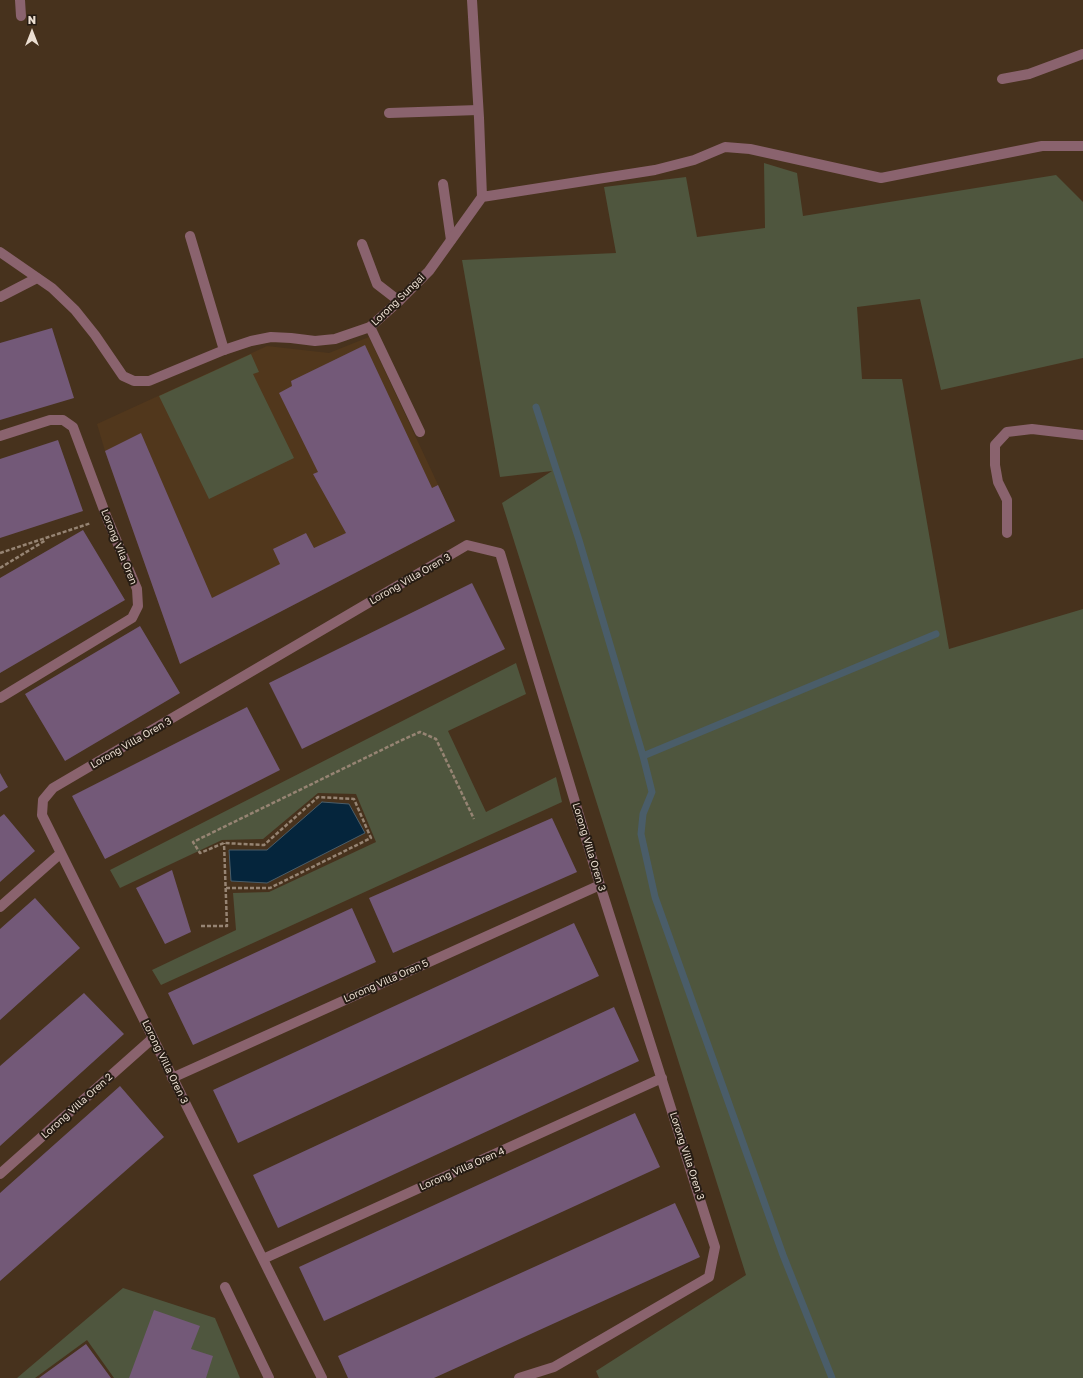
<!DOCTYPE html>
<html>
<head>
<meta charset="utf-8">
<style>
  body { margin:0 }
  #map { position:relative; width:1083px; height:1378px; overflow:hidden; background:#47321d; font-family:"Golos Text",sans-serif }
  canvas { display:block }
  .north { position:absolute; left:12px; top:12px; width:40px; height:40px; -webkit-text-stroke:3px #261c13; paint-order:stroke; rotate:0deg; font-size:11px; font-weight:700; line-height:16px; text-align:center; color:#ecdfd2 }
  .north::after { content:''; display:block; margin:auto; width:14px; height:18px; background:#ecdfd2; clip-path:polygon(50% 0,100% 100%,50% 72%,0 100%) }
</style>
</head>
<body>
<div id="map">
<canvas width="1083" height="1378"></canvas>
<div class="north">N</div>
</div>
<script>
const ctx = document.querySelector('canvas').getContext('2d');
ctx.lineJoin = 'round';
function fill(path, color) {
  ctx.fillStyle = color;
  ctx.fill(path, 'evenodd');
}
function poly(rows) {
  const path = new Path2D();
  for (const r of rows) {
    path.moveTo(r[0], r[1]);
    for (let i = 2; i < r.length; i += 2) path.lineTo(r[i], r[i + 1]);
  }
  return path;
}
function stroke(path, color, width, dash) {
  ctx.strokeStyle = color;
  ctx.lineWidth = width;
  ctx.lineCap = dash ? 'butt' : 'round';
  ctx.setLineDash(dash || []);
  ctx.stroke(path);
}
function drawText(font, color, halo, rows, align = 'center') {
  ctx.font = font + ' "Golos Text",sans-serif';
  ctx.lineWidth = 4;
  ctx.setLineDash([]);
  ctx.textBaseline = 'middle';
  ctx.strokeStyle = halo;
  ctx.fillStyle = color;
  for (const [text, x, y, turn = 0] of rows) {
    ctx.save();
    ctx.translate(x, y);
    ctx.rotate((+turn || 0) * Math.PI / 180);
    ctx.textAlign = isNaN(turn) ? turn : align;
    if (halo) ctx.strokeText(text, 0, 0);
    ctx.fillText(text, 0, 0);
    ctx.restore();
  }
}
const built = poly([
  [369,337,455,521,180,664,105,451,97,424,267,346,329,353]
]);
const green = poly([
  [764,163,797,173,803,216,1056,175,1083,202,1083,358,941,390,920,299,857,307,862,379,902,379,949,649,1083,609,1083,1378,599,1378,596,1371,746,1275,502,503,552,471,500,477,462,260,616,253,604,187,686,177,697,237,765,228],
  [251,354,259,372,253,374,294,458,209,499,159,396],
  [516,663,526,694,448,731,486,812,556,777,562,802,161,985,152,970,236,930,233,893,269,892,376,842,356,794,318,793,263,839,222,840,120,888,110,870],
  [123,1288,215,1318,240,1378,114,1378,87,1340,35,1378,17,1378]
]);
const water = poly([
  [322,802,349,804,365,833,267,883,231,881,229,850,267,850,322,802]
]);
const stream = poly([
  [536,407,579,540,643,756,652,792,643,814,641,834,655,897,783,1255,832,1378],
  [643,756,936,634]
]);
const building = poly([
  [52,328,74,398,0,420,0,343],
  [365,345,432,488,438,485,455,521,180,664,105,451,141,433,212,598,280,564,273,549,306,533,314,548,346,533,313,474,318,472,279,393,292,386,291,381],
  [58,440,83,511,0,538,0,459],
  [83,530,125,600,0,673,0,578],
  [472,583,505,649,302,749,269,683],
  [140,626,180,693,65,761,25,694],
  [247,707,280,770,105,859,72,796],
  [0,773,8,787,0,792],
  [4,814,35,851,0,882,0,817],
  [552,818,577,872,393,953,369,898],
  [172,870,191,932,165,944,136,888],
  [35,898,80,948,0,1020,0,929],
  [352,908,376,962,193,1045,168,993],
  [574,923,599,976,238,1143,213,1090],
  [84,993,124,1034,0,1146,0,1066],
  [614,1007,639,1061,278,1228,253,1175],
  [120,1086,164,1137,0,1281,0,1193],
  [635,1113,660,1167,324,1321,299,1267],
  [675,1203,700,1257,434,1378,348,1378,338,1356],
  [154,1310,200,1326,191,1349,213,1356,206,1378,129,1378],
  [86,1344,111,1378,39,1378]
]);
const path = poly([
  [0,553,91,523],
  [0,568,46,540],
  [226,888,270,888,371,838,354,799,318,797,264,845,224,843,200,853,193,842,402,740,420,732,436,739,474,819],
  [201,926,227,926,224,843]
]);
const lane = poly([
  [1002,79,1029,74,1083,54],
  [389,113,478,110],
  [443,184,451,240],
  [190,236,224,350],
  [362,244,377,284,399,301],
  [0,297,37,278],
  [370,327,420,432],
  [225,1287,269,1378]
]);
const street = poly([
  [20,0,21,16],
  [482,197,655,170,694,160,725,147,750,149,881,178,1042,146,1083,146],
  [0,252,52,288,75,310,95,335,123,376,134,381,149,381,224,350,251,341,271,337,291,338,315,341,335,339,370,327,399,301,429,271,482,197,479,118,472,0],
  [0,436,50,420,63,420,73,427,107,518,137,589,138,606,132,618,0,698],
  [1007,533,1007,500,998,482,995,465,995,445,1007,432,1032,429,1083,435],
  [0,907,61,853],
  [172,1078,600,885],
  [0,1174,153,1038],
  [263,1259,662,1078],
  [322,1378,42,815,43,800,53,788,467,545,500,553,600,885,715,1247,709,1277,554,1367,519,1378]
]);
const streetNames = [
  ["Lorong Sungai",398,300,-44],
  ["Lorong Vila Oren",119,547,68],
  ["Lorong Villa Oren 3",410,579,-30],
  ["Lorong Villa Oren 3",131,743,-30],
  ["Lorong Villa Oren 3",589,847,73],
  ["Lorong Villa Oren 5",386,981,-24],
  ["Lorong Villa Oren 3",165,1062,64],
  ["Lorong Villa Oren 2",77,1106,-42],
  ["Lorong Villa Oren 3",687,1156,72],
  ["Lorong Villa Oren 4",462,1169,-24]
];
fill(built, '#51371c');
fill(green, '#4f563e');
fill(water, '#05253c');
stroke(water, '#4a5d69', 1);
stroke(stream, '#4a5d69', 7);
fill(building, '#735978');
stroke(path, '#968473', 2.5, [4, 2]);
stroke(lane, '#8a636e', 10);
stroke(street, '#8a636e', 10);
drawText('10px', '#ecdfd2', '#261c13', streetNames);
</script>
</body>
</html>
